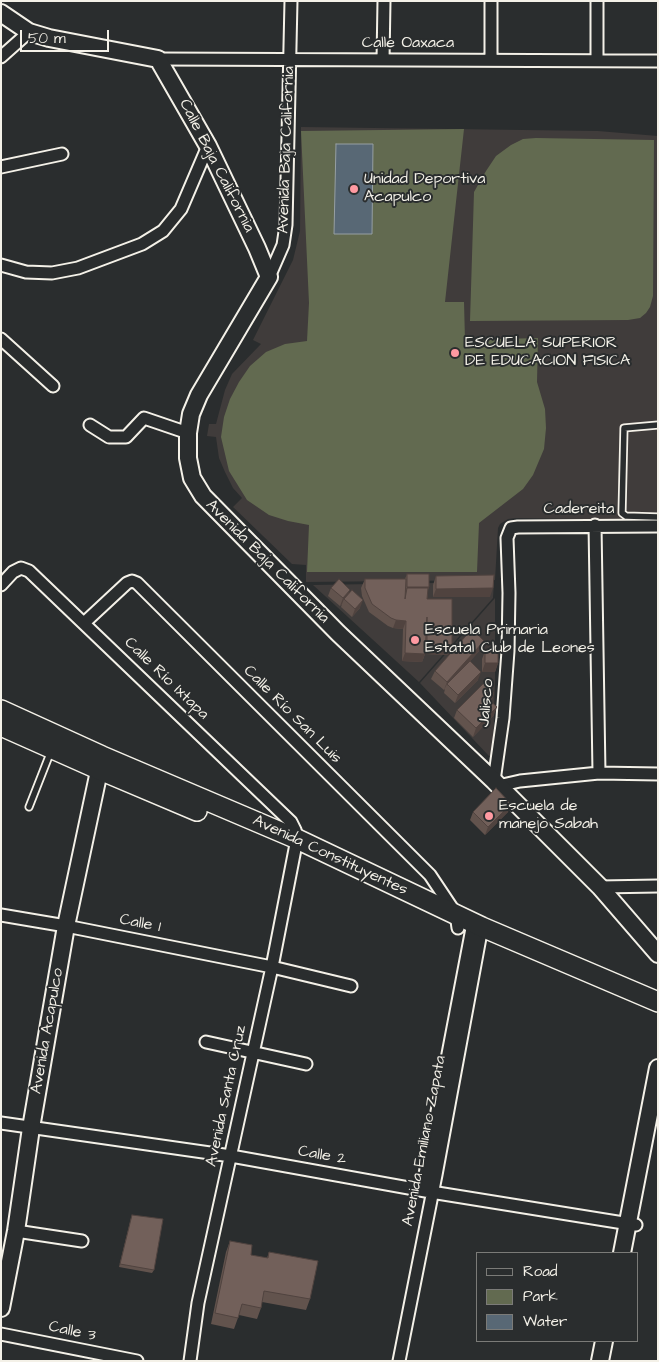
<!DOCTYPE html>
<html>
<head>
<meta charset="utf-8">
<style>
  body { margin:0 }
  #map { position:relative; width:659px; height:1362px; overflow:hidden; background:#2a2d2e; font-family:"Architects Daughter",sans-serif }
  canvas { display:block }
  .frame { position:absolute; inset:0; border:2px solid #f4f1e8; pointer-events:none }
  .legend { position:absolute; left:476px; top:1252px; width:162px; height:90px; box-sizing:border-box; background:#2a2d2e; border:1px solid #7b7b78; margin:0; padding:6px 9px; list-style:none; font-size:15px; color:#f4f1e8 }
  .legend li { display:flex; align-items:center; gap:10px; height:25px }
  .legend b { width:25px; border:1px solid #7b7b78 }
  .scale { position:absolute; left:20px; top:30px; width:89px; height:22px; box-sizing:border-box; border:2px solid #f4f1e8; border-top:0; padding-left:6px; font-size:15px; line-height:18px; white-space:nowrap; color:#f4f1e8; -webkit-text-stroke:4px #2a2d2e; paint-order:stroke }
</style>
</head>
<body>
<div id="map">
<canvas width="659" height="1362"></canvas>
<div class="frame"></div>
<ul class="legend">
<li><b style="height:6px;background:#2a2d2e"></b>Road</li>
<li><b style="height:14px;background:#626a50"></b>Park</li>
<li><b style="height:14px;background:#586875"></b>Water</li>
</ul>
<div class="scale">50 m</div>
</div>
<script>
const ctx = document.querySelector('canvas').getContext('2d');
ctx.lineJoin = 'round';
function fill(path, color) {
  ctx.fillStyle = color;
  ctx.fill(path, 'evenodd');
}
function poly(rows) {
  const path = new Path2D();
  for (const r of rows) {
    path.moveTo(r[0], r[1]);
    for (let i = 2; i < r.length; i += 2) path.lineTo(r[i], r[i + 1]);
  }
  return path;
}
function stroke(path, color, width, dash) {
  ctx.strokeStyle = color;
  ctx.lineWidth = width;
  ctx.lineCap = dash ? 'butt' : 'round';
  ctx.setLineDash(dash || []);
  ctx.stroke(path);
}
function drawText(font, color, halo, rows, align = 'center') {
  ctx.font = font + ' "Architects Daughter",sans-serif';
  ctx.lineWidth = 4;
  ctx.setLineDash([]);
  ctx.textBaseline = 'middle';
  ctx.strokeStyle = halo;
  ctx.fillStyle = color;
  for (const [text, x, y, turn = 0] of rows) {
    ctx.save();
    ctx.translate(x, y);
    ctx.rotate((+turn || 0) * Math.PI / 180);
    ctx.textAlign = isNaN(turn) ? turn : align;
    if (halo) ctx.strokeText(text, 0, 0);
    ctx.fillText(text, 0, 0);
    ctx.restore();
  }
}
const built = poly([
  [301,127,598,131,658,136,658,520,516,518,508,519,500,524,498,528,495,580,306,582,306,565,292,564,233,507,242,498,233,488,225,472,219,458,216,437,207,436,209,424,216,424,225,390,232,374,261,344,253,340,293,260,300,231],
  [494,582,493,598,419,682,313,585],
  [495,598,495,678,493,756,489,756,420,683]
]);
const green = poly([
  [464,129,445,302,464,302,465,340,538,338,537,382,545,409,546,428,544,449,533,475,523,489,479,523,477,572,307,572,309,525,288,521,269,515,247,500,229,471,221,437,224,417,230,399,239,382,250,366,266,352,285,344,307,341,309,303,301,131],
  [536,138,654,140,653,296,650,307,646,313,640,318,628,320,470,321,474,192,486,171,496,156,511,145,523,139]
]);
const water = poly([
  [336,144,373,144,372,234,334,234,336,144]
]);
const lane = poly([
  [658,425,624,428,622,513,626,516,658,517],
  [29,807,51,751]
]);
const street = poly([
  [491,1,491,60],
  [597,1,597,60],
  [1,57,29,32],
  [158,59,658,61],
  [383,60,384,1],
  [1,167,62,154],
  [1,265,26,272,52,273,78,268,142,244,163,231,181,209,208,146],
  [269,277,283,245,286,225,291,1],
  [1,339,53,386],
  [90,425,109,437,126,437,144,418,188,433],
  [595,525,599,773],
  [1,585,13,572,21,568,29,571,291,822,295,830,297,839,272,967,198,1303,190,1361],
  [84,623,127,583,132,581,137,583,430,875,456,914,458,928],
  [494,781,503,718,508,651,509,593,507,538,511,528,518,527,658,526],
  [498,786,520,781,599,773,658,774],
  [600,887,658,886],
  [1,915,66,926,272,967,351,986],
  [206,1042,306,1064],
  [1,1123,231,1156,431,1192,636,1225],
  [422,1190,473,923],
  [16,1231,82,1241],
  [1,1334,137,1361],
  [399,1361,436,1175,482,927]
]);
const secondary = poly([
  [1,13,29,32,49,38,158,59,208,146,257,248,269,277,199,395,191,414,188,433,188,458,192,478,203,496,338,633,494,781,600,887,658,954],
  [622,1253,658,1068],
  [1,1308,16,1231,31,1128,66,926,102,757],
  [600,1361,604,1341]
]);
const primary = poly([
  [1,710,102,756,297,839,482,927,658,1002],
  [1,726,100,770,197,811]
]);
const wall = poly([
  [407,574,429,587,428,590,427,599,448,655,425,654,422,662,402,661,403,629,393,628,388,626,369,612,362,596,361,588,365,579,405,579],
  [436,576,490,597,433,597,433,585],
  [331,588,349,593,360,608,352,617,341,607,342,604,340,606,328,596],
  [481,649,470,661,478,680,455,703,444,693,445,689,444,690,431,679,435,671],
  [485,651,498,663,495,672,482,672,482,659],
  [494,693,491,702,494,715,473,737,454,718,457,710],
  [473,812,508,812,485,835,470,820],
  [131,1218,154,1270,152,1273,119,1267],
  [230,1241,251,1255,267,1258,269,1252,310,1299,306,1310,262,1302,261,1308,257,1319,239,1315,234,1329,211,1324,226,1252]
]);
const shadedWall = poly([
  [407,587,429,587,426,595,407,588,404,595],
  [493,588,490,597,433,597,436,589],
  [350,590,347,598,344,599,342,604,340,606,343,598],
  [363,600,360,608,352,617,355,609],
  [396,620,406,621,403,629,393,628],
  [484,641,481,649,448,686,447,684,444,690,447,682],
  [427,646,452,646,448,655,425,654,422,662,402,661,405,653,425,654],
  [485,663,498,663,495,672,482,672],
  [481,672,478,680,455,703,458,695],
  [494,693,491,702,488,699],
  [497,707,494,715,473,737,476,728],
  [511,804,508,812,485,835,488,827]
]);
const building = poly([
  [407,574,429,574,429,587,407,587,407,574],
  [494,575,493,588,436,589,436,576,494,575],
  [339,579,350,590,343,598,331,588,339,579],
  [365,579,406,579,405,599,407,588,428,588,427,599,452,599,452,646,427,646,427,617,425,654,405,653,406,621,396,620,391,618,372,604,365,588,365,579],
  [352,590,363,600,355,609,344,599,352,590],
  [472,629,484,641,447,682,435,671,472,629],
  [498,650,498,663,485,663,485,651,498,650],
  [470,661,481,672,458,695,447,684,470,661],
  [484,683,494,693,488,699,497,707,476,728,457,710,484,683],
  [496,788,511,804,488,827,473,812,496,788],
  [132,1215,163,1219,154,1270,120,1264,132,1215],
  [230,1241,252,1245,251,1255,268,1258,269,1252,318,1261,310,1299,264,1291,261,1308,242,1304,238,1318,215,1313,230,1241]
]);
const markers = [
  [354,189,5,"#ff9aa2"],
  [455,353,5,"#ff9aa2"],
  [415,640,5,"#ff9aa2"],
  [489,816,5,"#ff9aa2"]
];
const streetNames = [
  ["Calle Oaxaca",408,44],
  ["Avenida Baja California",287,150,-88],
  ["Calle Baja California",216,166,63],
  ["Cadereita",579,510],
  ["Avenida Baja California",267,562,45],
  ["Calle Río Ixtapa",166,679,44],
  ["Jalisco",487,703,-85],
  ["Calle Río San Luis",292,715,45],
  ["Avenida Constituyentes",330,856,25],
  ["Calle 1",140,924,11],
  ["Avenida Acapulco",48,1031,-80],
  ["Avenida Santa Cruz",227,1096,-78],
  ["Avenida Emiliano Zapata",425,1141,-79],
  ["Calle 2",322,1156,10],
  ["Calle 3",72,1332,12]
];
const poiNames = [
  ["Unidad Deportiva",364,180],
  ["Acapulco",364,198],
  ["ESCUELA SUPERIOR",465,344],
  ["DE EDUCACION FISICA",465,362],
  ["Escuela Primaria",425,631],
  ["Estatal Club de Leones",425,649],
  ["Escuela de",499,807],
  ["manejo Sabah",499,825]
];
fill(built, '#403c3b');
fill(green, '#626a50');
fill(water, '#586875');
stroke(water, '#969fa3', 1);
stroke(lane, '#f4f1e8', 9);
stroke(street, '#f4f1e8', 15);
stroke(secondary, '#f4f1e8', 20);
stroke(primary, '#f4f1e8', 22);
stroke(lane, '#2a2d2e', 5.5);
stroke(street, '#2a2d2e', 11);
stroke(secondary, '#2a2d2e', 16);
stroke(primary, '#2a2d2e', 19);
fill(wall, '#62534d');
fill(shadedWall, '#50433f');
fill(building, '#72605a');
stroke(building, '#50433f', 1);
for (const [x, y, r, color] of markers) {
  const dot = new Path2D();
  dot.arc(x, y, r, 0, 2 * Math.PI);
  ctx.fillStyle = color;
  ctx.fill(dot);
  stroke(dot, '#2a2d2e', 2);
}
drawText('16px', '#f4f1e8', '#2a2d2e', streetNames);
drawText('16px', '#f4f1e8', '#2a2d2e', poiNames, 'left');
</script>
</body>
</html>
